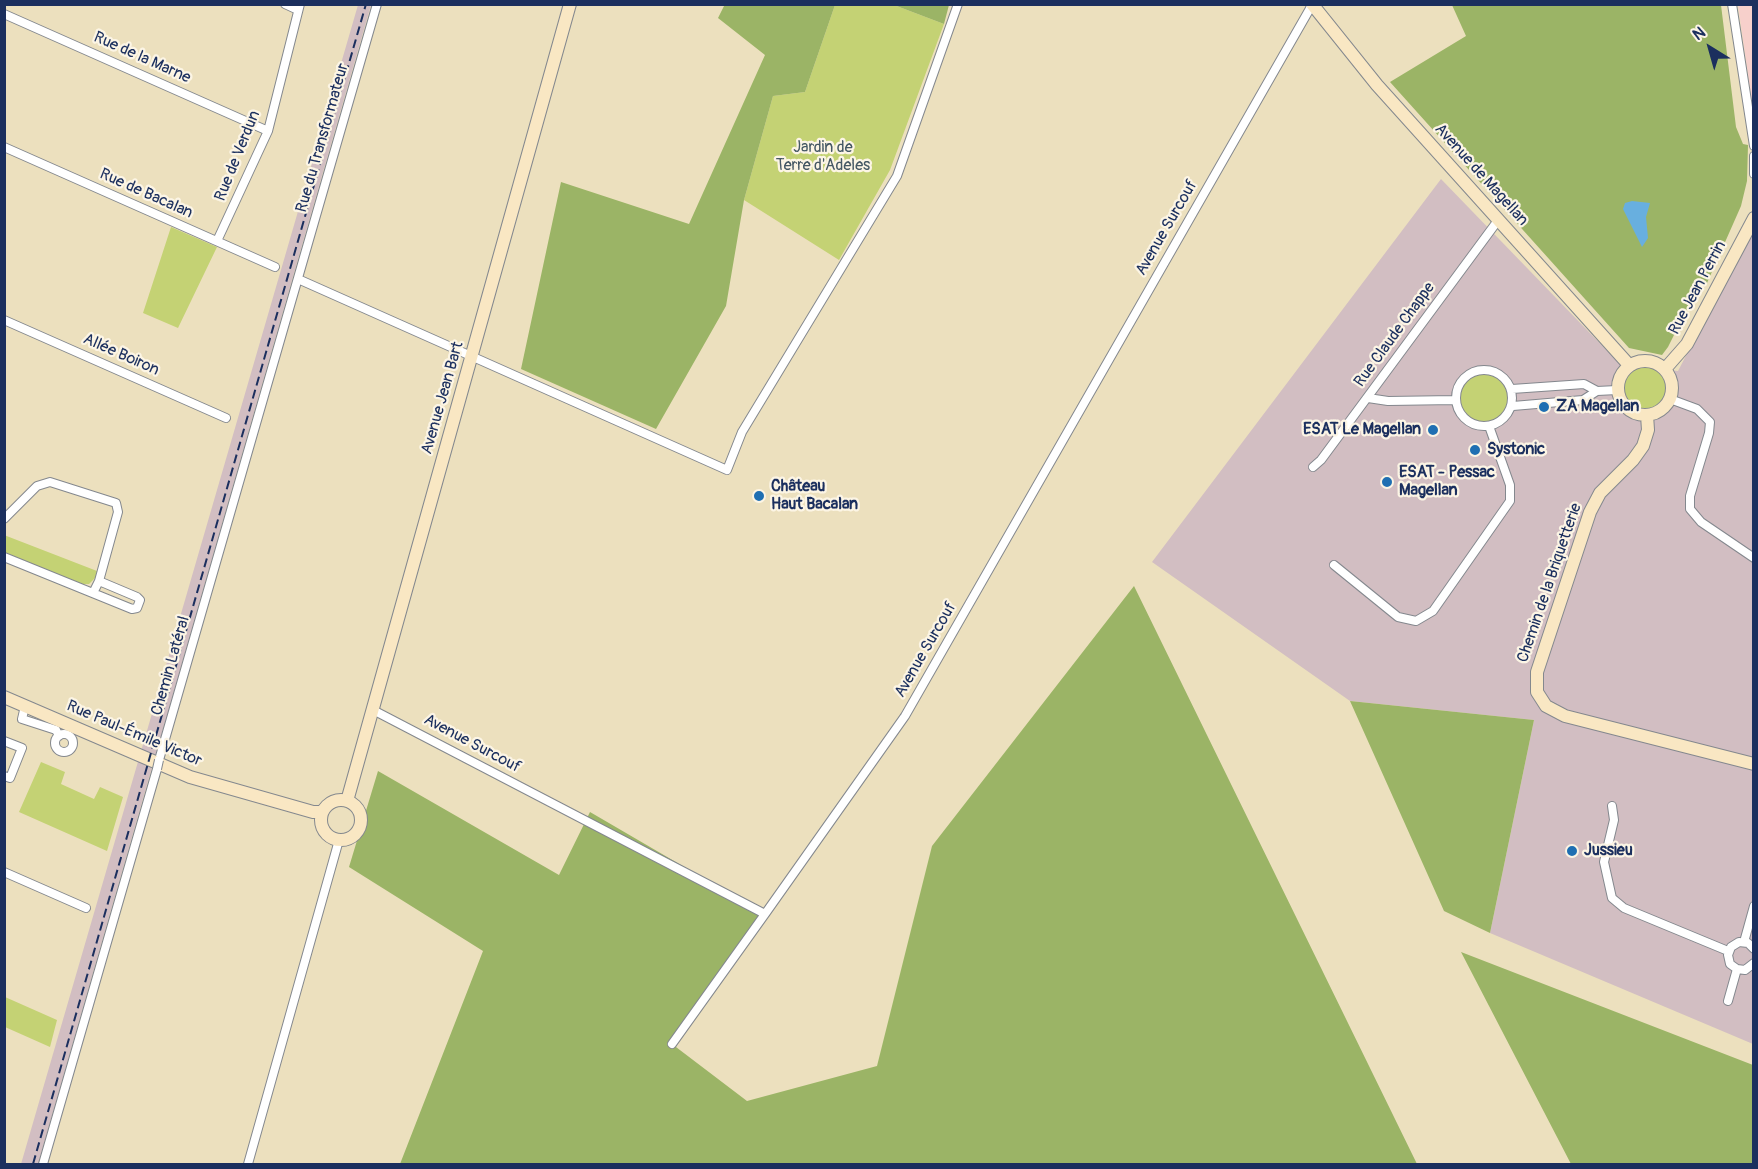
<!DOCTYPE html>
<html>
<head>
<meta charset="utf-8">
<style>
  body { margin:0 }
  #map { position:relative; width:1758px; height:1169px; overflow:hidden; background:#ece0be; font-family:Pangolin,sans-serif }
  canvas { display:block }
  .frame { position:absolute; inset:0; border:6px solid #1b2f5e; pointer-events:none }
  .north { position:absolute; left:1680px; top:18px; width:60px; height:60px; -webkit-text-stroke:4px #fcf5e5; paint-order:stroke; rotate:323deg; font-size:16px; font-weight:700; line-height:24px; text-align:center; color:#1b2f5e }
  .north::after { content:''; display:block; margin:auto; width:21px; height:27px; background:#1b2f5e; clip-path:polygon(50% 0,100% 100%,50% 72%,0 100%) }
</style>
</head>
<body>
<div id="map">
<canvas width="1758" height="1169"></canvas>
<div class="frame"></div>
<div class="north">N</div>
</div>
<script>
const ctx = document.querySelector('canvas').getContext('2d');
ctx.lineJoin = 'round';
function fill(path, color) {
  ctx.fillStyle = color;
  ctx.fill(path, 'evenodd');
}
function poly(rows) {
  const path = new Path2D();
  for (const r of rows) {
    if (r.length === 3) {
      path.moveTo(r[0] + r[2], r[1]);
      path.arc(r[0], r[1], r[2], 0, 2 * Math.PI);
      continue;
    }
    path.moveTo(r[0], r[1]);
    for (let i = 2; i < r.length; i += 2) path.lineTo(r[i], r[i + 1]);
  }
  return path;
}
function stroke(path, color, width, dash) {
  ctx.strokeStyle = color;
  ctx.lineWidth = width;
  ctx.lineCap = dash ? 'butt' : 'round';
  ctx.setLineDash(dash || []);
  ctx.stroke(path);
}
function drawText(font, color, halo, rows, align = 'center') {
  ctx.font = font + ' Pangolin,sans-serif';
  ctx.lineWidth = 4.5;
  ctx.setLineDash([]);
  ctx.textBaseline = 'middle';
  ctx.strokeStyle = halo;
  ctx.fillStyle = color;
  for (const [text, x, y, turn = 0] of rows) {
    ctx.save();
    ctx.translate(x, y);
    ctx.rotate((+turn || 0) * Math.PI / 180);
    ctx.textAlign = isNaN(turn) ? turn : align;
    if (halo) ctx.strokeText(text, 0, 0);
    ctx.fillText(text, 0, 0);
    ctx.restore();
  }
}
const built = poly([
  [1738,5,1753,5,1753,110]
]);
const industrial = poly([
  [358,5,371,5,38,1164,21,1164],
  [1441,179,1617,361,1653,368,1678,371,1753,227,1753,1044,1490,933,1534,720,1350,701,1152,562]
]);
const green = poly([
  [835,5,894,5,944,24,890,170,839,260,744,200,773,96,805,92],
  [171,227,217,247,178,328,143,313],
  [1645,389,22],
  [1484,398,24],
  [4,535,97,571,96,577,89,584,79,584,5,553],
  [41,762,65,772,61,784,94,799,100,787,123,797,107,851,19,812],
  [5,997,57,1020,50,1047,5,1027]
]);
const forest = poly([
  [725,4,835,5,805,92,773,96,744,200,726,306,656,429,521,369,561,182,689,224,765,55,718,18],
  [894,5,949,5,944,24],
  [1452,5,1721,5,1736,127,1743,144,1748,145,1747,181,1741,206,1707,283,1694,295,1668,347,1662,355,1629,348,1390,82,1466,36],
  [1134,586,1417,1164,400,1164,483,951,349,867,378,771,559,875,590,812,765,914,672,1044,747,1101,877,1066,932,846],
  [1350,701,1534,720,1490,933,1444,911],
  [1461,952,1753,1065,1753,1164,1571,1164]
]);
const water = poly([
  [1632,201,1650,203,1646,217,1648,238,1642,247,1623,209,1625,203]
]);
const street = poly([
  [285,4,298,10],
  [1732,4,1754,146],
  [4,14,268,131],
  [4,147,275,267],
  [1754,156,1754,174],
  [217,241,268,131,300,4],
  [298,279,727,470,742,432,897,176,958,4],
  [4,320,226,418],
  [1484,398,28],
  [1512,389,1584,384,1597,391,1617,390],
  [1368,398,1388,401,1455,400],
  [1670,399,1697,409,1710,422,1709,433,1690,496,1690,509,1701,522,1754,558],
  [1513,406,1583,400,1597,391],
  [1313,467,1321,460,1499,219],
  [4,519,37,486,50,482,116,503,118,512,99,581,93,593],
  [4,557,132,609,137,608,140,600,137,597,99,581],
  [1334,565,1398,617,1416,621,1433,611,1510,501,1510,485,1489,426],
  [25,706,22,719,56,730,59,736],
  [373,710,765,914,905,716,1312,5],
  [64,743,9],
  [4,741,22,748,10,778,4,776],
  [159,760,377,4],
  [1612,806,1614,820,1604,862,1612,898,1624,908,1728,951],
  [4,872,86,908],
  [1744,942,1754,906],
  [1754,949,1748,943,1739,942,1731,947,1728,955,1730,964,1737,969,1745,970,1754,963],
  [1728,1001,1737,969],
  [672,1044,765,914],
  [43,1164,157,769],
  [248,1164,339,840]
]);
const secondary = poly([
  [1312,4,1377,85,1629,365],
  [1645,388,27],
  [1665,369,1687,344,1754,218],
  [1647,415,1648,430,1643,446,1633,460,1600,493,1590,512,1537,672,1537,692,1546,706,1565,716,1754,764],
  [4,697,190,777,313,812,322,812],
  [341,820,20],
  [347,801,570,4]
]);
const rail = poly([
  [33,1164,366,4]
]);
const streetBridge = poly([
  [157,769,159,760]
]);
const markers = [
  [1544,407,6,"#1f6fb2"],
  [1433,430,6,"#1f6fb2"],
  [1475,450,6,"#1f6fb2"],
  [1387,482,6,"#1f6fb2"],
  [759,496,6,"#1f6fb2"],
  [1572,851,6,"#1f6fb2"]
];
const streetNames = [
  ["Rue de la Marne",142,58,24],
  ["Rue du Transformateur",323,138,-74],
  ["Rue de Verdun",238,156,-68],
  ["Avenue de Magellan",1481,175,48],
  ["Rue de Bacalan",146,194,24],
  ["Avenue Surcouf",1167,228,-60],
  ["Rue Jean Perrin",1698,288,-62],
  ["Rue Claude Chappe",1395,335,-54],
  ["Allée Boiron",121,355,24],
  ["Avenue Jean Bart",443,398,-74],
  ["Chemin de la Briquetterie",1550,583,-71],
  ["Avenue Surcouf",926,650,-60],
  ["Chemin Latéral",171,666,-74],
  ["Rue Paul-Émile Victor",134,734,23],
  ["Avenue Surcouf",472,744,28]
];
const parkNames = [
  ["Jardin de",823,148],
  ["Terre d'Adeles",823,166]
];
const poiNames = [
  ["ZA Magellan",1556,407],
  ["ESAT Le Magellan",1421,430,"right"],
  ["Systonic",1487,450],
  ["ESAT - Pessac",1399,473],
  ["Magellan",1399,491],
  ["Château",771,487],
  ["Haut Bacalan",771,505],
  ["Jussieu",1584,851]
];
fill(built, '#f7d0cb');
fill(industrial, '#d2bec2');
fill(green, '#c4d274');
fill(forest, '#9bb466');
fill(water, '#68afdf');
stroke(street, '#84888e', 10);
stroke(secondary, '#84888e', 14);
stroke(street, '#fff', 8);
stroke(secondary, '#f9e7c3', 12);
stroke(rail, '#1b2f5e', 2, [9, 4.5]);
stroke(streetBridge, '#84888e', 10, []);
stroke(streetBridge, '#fff', 8);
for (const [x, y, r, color] of markers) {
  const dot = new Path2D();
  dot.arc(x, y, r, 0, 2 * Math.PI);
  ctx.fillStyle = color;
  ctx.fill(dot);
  stroke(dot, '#fcf5e5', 2);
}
drawText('16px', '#1b2f5e', '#fcf5e5', streetNames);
drawText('16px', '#455864', '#fcf5e5', parkNames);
drawText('bold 16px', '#1b2f5e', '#fcf5e5', poiNames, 'left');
</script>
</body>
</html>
